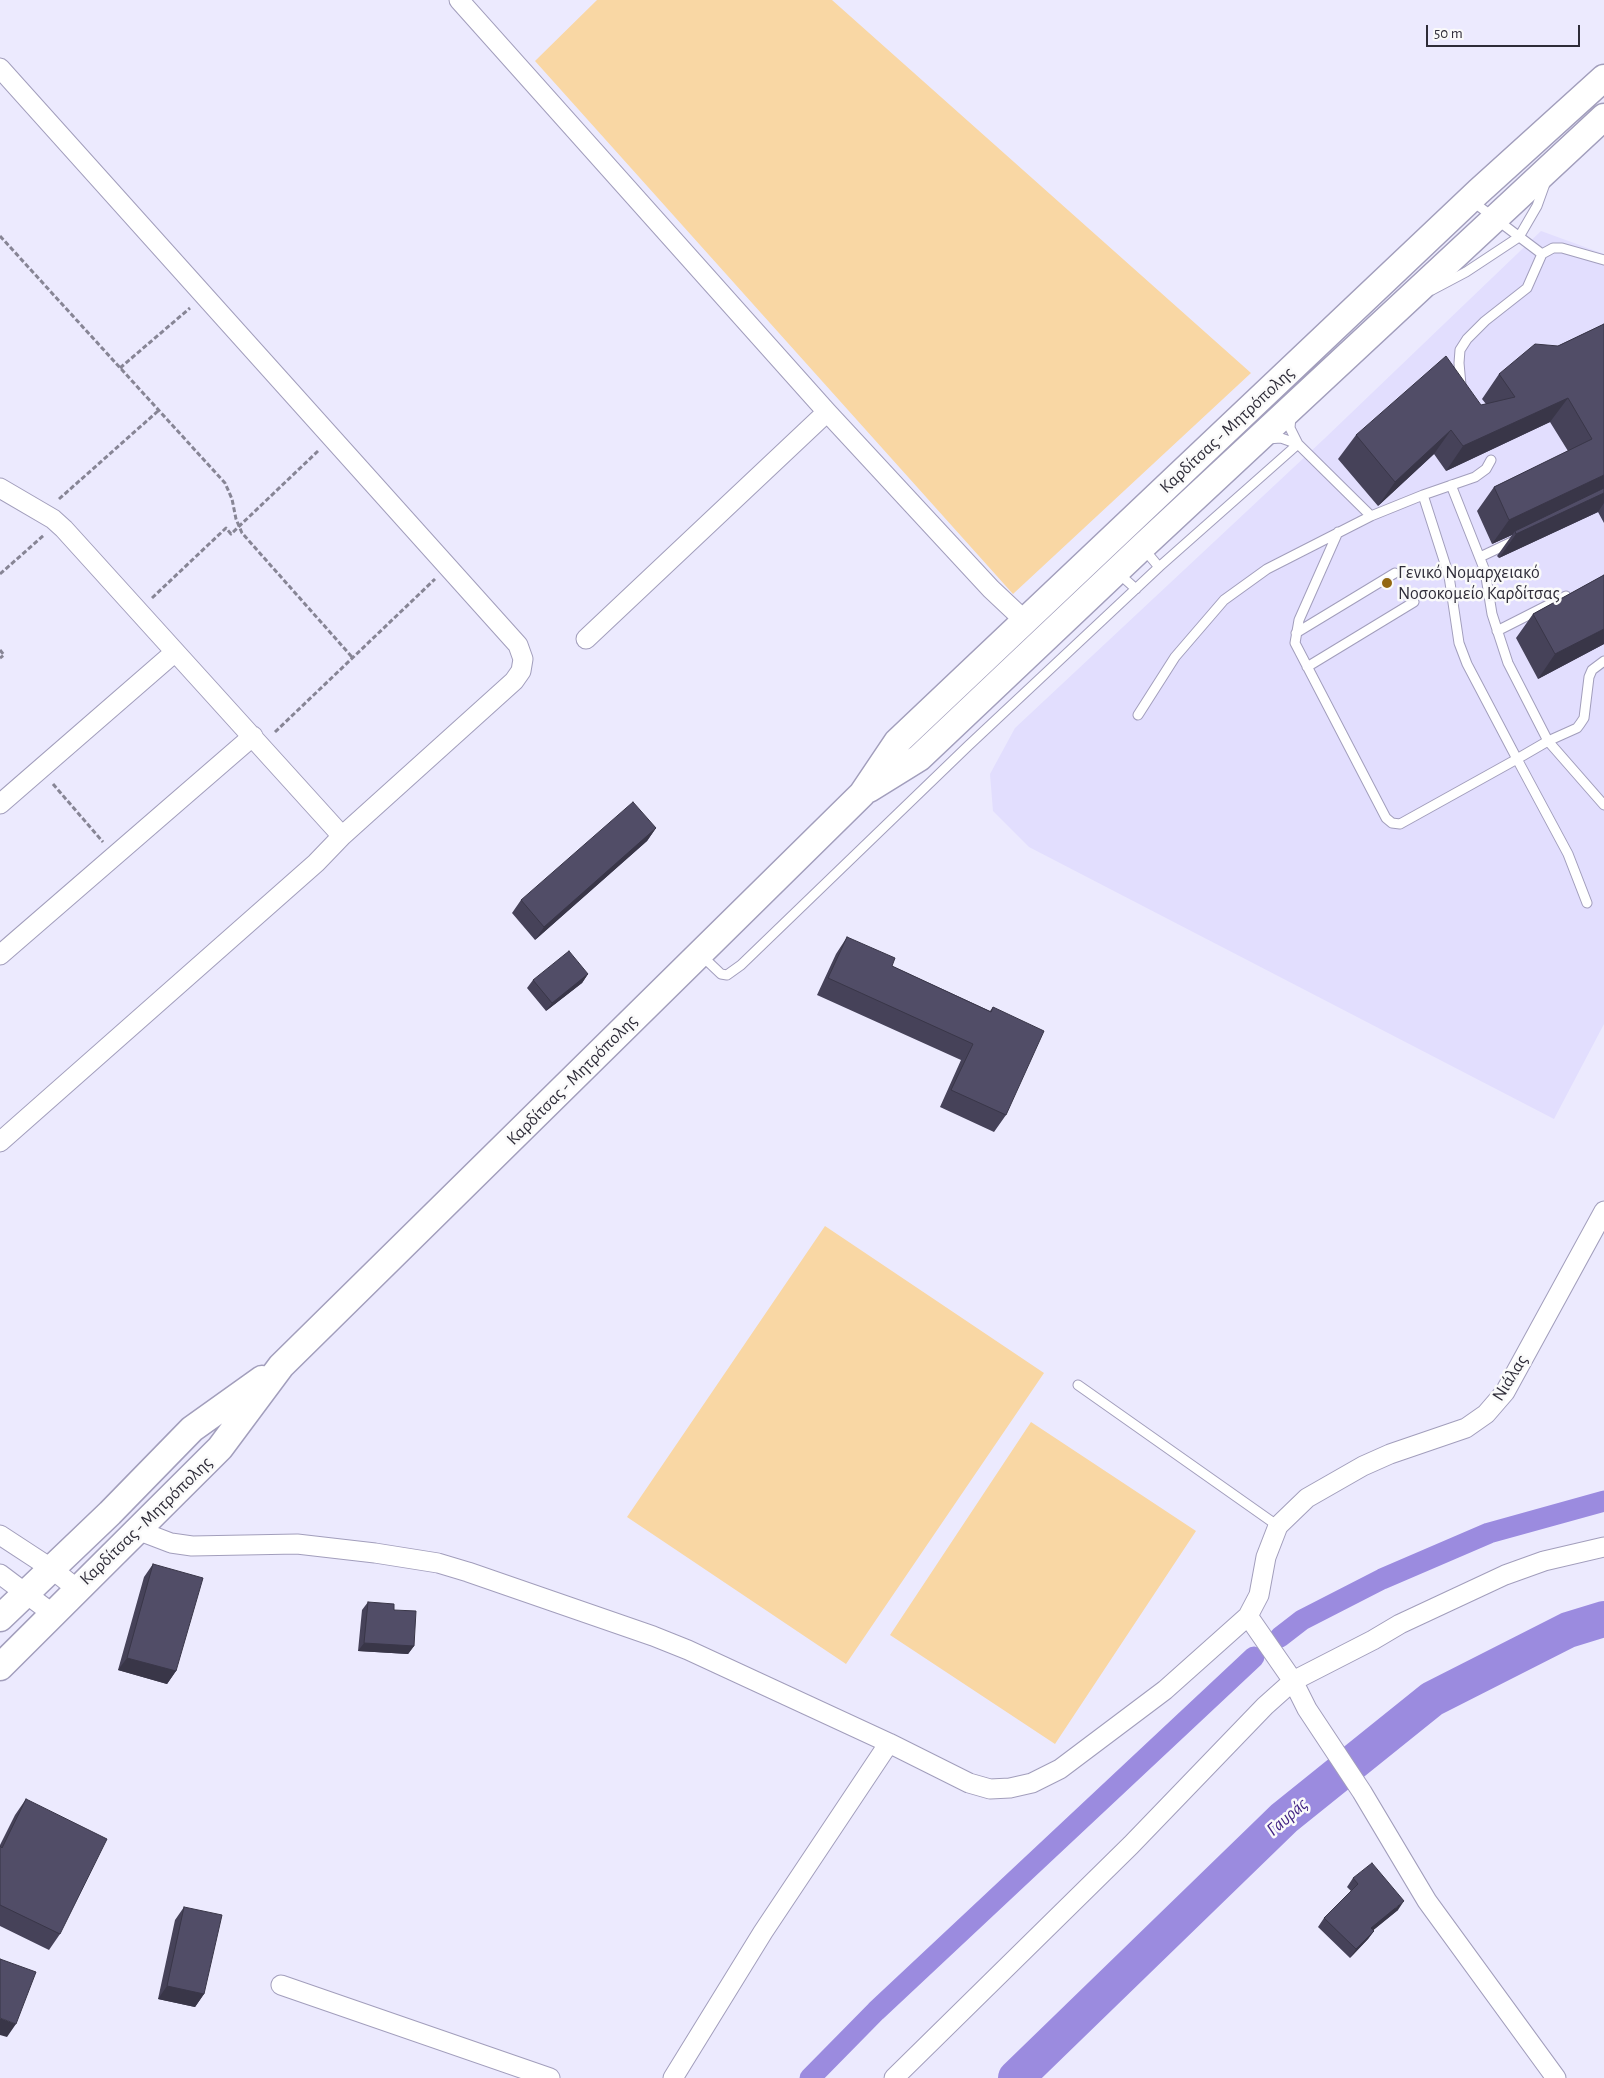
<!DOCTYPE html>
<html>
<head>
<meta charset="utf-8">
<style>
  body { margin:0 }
  #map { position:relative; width:1604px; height:2078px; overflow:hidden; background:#eceafe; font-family:"Alegreya Sans",sans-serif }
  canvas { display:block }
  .scale { position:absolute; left:1426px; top:25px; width:154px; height:22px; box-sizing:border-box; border:2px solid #2e2c38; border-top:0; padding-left:6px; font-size:15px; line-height:18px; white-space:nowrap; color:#2e2c38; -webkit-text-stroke:4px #fafafa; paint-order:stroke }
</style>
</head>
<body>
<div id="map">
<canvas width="1604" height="2078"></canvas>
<div class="scale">50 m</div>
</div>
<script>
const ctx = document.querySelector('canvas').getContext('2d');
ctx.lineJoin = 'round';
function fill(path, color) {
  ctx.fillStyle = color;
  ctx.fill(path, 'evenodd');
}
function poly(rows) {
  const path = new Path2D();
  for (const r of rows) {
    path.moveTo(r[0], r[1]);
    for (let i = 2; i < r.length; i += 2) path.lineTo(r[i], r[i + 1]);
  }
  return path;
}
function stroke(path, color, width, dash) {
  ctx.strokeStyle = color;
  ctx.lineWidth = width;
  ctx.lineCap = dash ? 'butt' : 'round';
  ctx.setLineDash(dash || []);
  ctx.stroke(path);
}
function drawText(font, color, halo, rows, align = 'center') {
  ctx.font = font + ' "Alegreya Sans",sans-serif';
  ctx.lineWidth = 5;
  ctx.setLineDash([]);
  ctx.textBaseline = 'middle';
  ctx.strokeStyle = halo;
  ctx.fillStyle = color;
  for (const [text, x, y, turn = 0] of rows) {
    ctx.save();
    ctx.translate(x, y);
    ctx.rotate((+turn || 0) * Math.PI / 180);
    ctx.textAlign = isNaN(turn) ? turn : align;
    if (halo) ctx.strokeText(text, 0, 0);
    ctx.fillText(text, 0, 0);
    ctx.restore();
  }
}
const built = poly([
  [1541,231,1604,254,1604,1024,1554,1119,1029,847,993,811,990,774,1015,728,1324,439]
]);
const green = poly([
  [597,0,832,0,1251,373,1013,594,535,61],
  [825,1226,1044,1373,846,1664,627,1517],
  [1031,1422,1196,1531,1055,1744,890,1635]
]);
const canal = poly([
  [1280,1637,1302,1620,1382,1579,1489,1533,1604,1501],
  [810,2078,876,2011,1254,1657]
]);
const river = poly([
  [1016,2078,1284,1818,1432,1699,1568,1630,1604,1619]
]);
const path = poly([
  [0,236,225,483,232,499,236,519,242,533,352,657],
  [120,368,190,308],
  [59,499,158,411],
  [0,574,44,535],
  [152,598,226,528,231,534,318,451],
  [0,650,4,655,0,658],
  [275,732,435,579],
  [53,784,103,842]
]);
const service = poly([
  [1542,254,1553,248,1562,248,1604,260],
  [1432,290,1466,272,1519,237,1537,206,1546,181],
  [1461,385,1459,363,1460,350,1467,339,1485,321,1527,288,1542,254,1472,201],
  [1291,416,1290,428,1298,444,1371,516,1423,495,1449,576,1459,643,1467,664,1517,759,1548,741,1604,805],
  [1267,439,1281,438,1298,444],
  [1451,485,1485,571,1492,614,1508,663,1548,741,1577,728,1580,724,1584,718,1589,677,1592,670,1604,661],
  [1423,495,1475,477,1486,469,1491,460],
  [1338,532,1299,620,1295,643,1386,818,1392,823,1400,824,1517,759,1568,854,1587,903],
  [1143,548,1159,567],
  [1480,557,1516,540],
  [1117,572,1136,589],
  [1497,631,1566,596],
  [1296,633,1395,573],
  [1307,667,1414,602],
  [1138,715,1175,657,1224,600,1267,569,1371,516],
  [701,955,721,974,727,975,741,965,968,746,1159,567,1298,444],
  [1078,1385,1278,1526]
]);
const minor = poly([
  [459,0,827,412,991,589,1025,621],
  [0,68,518,645,523,659,521,671,514,681,342,836],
  [0,488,53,519,64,529,342,836,316,863,0,1142],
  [586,639,827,412],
  [0,804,175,652],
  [0,955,253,736],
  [137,1530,171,1543,192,1546,297,1544,375,1553,438,1563,468,1572,653,1636,688,1650,889,1743,969,1783,990,1789,1010,1788,1032,1783,1060,1769,1165,1690,1248,1616],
  [0,1535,52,1569,77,1589],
  [0,1574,53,1614],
  [281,1985,550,2078],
  [673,2078,763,1932,889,1743],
  [894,2078,1131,1845,1265,1706,1293,1681,1373,1640,1400,1624,1505,1575,1544,1561,1604,1547],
  [1556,2078,1427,1901,1362,1792,1307,1709,1293,1681,1248,1616,1259,1595,1266,1557,1278,1526,1307,1498,1363,1466,1390,1454,1466,1428,1486,1414,1505,1392,1604,1211]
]);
const secondary = poly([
  [869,789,919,758,1142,547,1604,117],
  [0,1618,110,1513,192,1429,262,1379],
  [0,1667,220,1448,281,1366,862,794,897,742,1478,192,1604,78]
]);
const wall = poly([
  [1604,324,1604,523,1598,512,1499,558,1497,556,1512,535,1492,544,1477,511,1494,487,1568,451,1550,422,1446,471,1434,454,1378,506,1338,459,1356,435,1486,404,1482,399,1499,374],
  [1604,575,1604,644,1538,679,1516,638,1533,614],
  [656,828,647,841,535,940,512,913,521,900],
  [847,937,892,966,990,1011,993,1007,1006,1115,994,1132,940,1107,961,1060,817,995,836,954],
  [588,974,582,983,546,1011,527,988,533,980],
  [153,1564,176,1671,167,1684,118,1670,144,1577],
  [368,1602,394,1610,414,1646,408,1654,358,1651,362,1610],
  [26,1799,60,1934,49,1950,0,1926,0,1845,15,1815],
  [1353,1878,1398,1910,1373,1930,1374,1931,1368,1939,1350,1958,1318,1927,1324,1918,1351,1891,1347,1887],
  [184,1907,204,1994,195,2007,158,1999,175,1920]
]);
const shadedWall = poly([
  [1568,398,1550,422,1446,471,1463,446],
  [1451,430,1434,454,1378,506,1395,482],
  [1604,475,1604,492,1515,531,1512,535,1492,544,1509,520],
  [1604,493,1604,503,1598,512,1499,558,1516,534],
  [1604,629,1604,644,1538,679,1555,654],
  [656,828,647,841,535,940,544,927],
  [588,974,582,983,546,1011,552,1003],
  [364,1643,414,1646,408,1654,358,1651],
  [127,1658,176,1671,167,1684,118,1670],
  [1404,1901,1398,1910,1365,1937,1371,1928],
  [1374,1931,1368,1939,1350,1958,1356,1949],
  [167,1986,204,1994,195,2007,158,1999],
  [0,2018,16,2024,7,2037,0,2035]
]);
const building = poly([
  [1604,324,1604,475,1509,520,1494,487,1592,439,1568,398,1463,446,1451,430,1395,482,1356,435,1446,356,1481,405,1515,397,1499,374,1535,344,1558,346,1604,324],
  [1604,488,1604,493,1516,534,1515,531,1604,488],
  [1604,575,1604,629,1555,654,1533,614,1604,575],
  [633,802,656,828,544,927,521,900,633,802],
  [847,937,895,958,892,966,991,1012,993,1007,1044,1031,1006,1115,951,1090,973,1044,828,978,847,937],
  [569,951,588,974,552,1003,533,980,569,951],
  [153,1564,203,1578,176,1671,127,1658,153,1564],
  [368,1602,394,1604,394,1610,416,1611,414,1646,364,1643,368,1602],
  [26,1799,107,1839,60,1934,0,1905,0,1846,2,1848,26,1799],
  [1372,1863,1404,1901,1371,1928,1374,1931,1356,1949,1324,1918,1358,1884,1353,1878,1372,1863],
  [184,1907,222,1915,204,1994,167,1986,184,1907],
  [0,1959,36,1972,16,2024,0,2018,0,1959]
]);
const markers = [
  [1387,583,6,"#936712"]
];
const streetNames = [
  ["Καρδίτσας - Μητρόπολης",1227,430,-43],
  ["Καρδίτσας - Μητρόπολης",572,1080,-45],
  ["Νιάλας",1510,1378,-58],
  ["Καρδίτσας - Μητρόπολης",146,1521,-44]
];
const poiNames = [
  ["Γενικό Νομαρχειακό",1398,573],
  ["Νοσοκομείο Καρδίτσας",1398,594]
];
const waterNames = [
  ["Γαυράς",1287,1817,-41]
];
fill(built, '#e2defe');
fill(green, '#f9d7a4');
stroke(canal, '#9b8bdf', 21);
stroke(river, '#9b8bdf', 36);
stroke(service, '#a29ebc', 11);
stroke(minor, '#a29ebc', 21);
stroke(secondary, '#a29ebc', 29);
stroke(path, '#878595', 3, [5, 2.5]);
stroke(service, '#fff', 9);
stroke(minor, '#fff', 19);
stroke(secondary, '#fff', 26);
fill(wall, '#464259');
fill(shadedWall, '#393648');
fill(building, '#514d67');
stroke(building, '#393648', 1);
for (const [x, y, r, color] of markers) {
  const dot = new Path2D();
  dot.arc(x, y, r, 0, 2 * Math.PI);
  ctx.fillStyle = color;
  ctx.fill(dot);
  stroke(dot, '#fafafa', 2);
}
drawText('18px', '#2e2c38', '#fafafa', streetNames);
drawText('18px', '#2e2c38', '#fafafa', poiNames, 'left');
drawText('italic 19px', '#402182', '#fafafa', waterNames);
</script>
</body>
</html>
